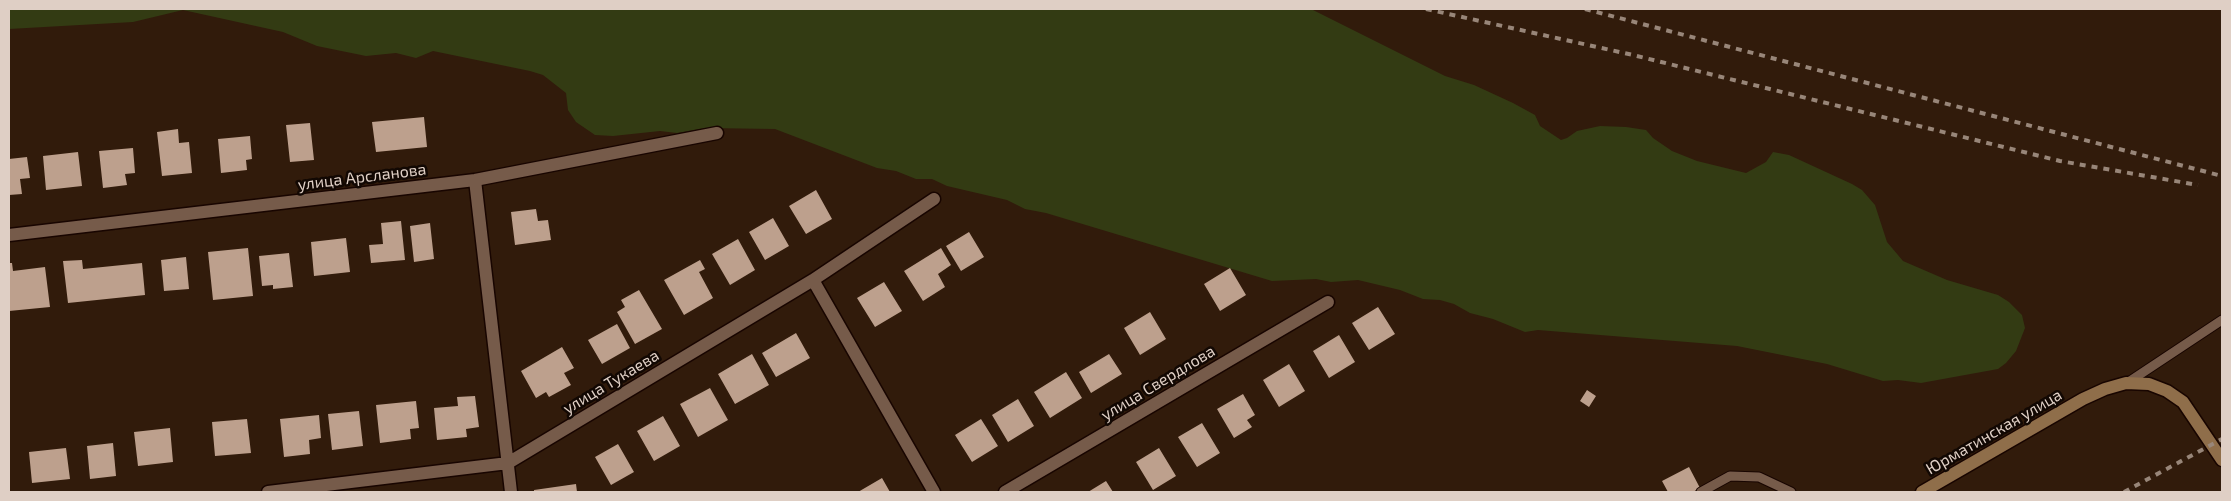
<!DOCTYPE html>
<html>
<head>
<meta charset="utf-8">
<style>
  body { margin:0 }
  #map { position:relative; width:2231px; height:501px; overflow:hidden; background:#311b0b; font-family:"Exo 2",sans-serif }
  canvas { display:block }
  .frame { position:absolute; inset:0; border:10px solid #dfcfc5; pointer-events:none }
</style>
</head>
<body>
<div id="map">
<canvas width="2231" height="501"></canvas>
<div class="frame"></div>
</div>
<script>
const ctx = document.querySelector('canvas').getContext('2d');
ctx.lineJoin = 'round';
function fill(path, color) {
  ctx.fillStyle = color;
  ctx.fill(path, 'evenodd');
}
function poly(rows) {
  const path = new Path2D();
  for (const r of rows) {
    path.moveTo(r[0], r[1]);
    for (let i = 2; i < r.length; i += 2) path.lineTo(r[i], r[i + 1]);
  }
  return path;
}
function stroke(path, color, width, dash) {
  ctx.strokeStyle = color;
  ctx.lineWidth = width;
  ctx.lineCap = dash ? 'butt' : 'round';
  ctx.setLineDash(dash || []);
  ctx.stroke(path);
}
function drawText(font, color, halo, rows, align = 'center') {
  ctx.font = font + ' "Exo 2",sans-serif';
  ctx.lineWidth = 5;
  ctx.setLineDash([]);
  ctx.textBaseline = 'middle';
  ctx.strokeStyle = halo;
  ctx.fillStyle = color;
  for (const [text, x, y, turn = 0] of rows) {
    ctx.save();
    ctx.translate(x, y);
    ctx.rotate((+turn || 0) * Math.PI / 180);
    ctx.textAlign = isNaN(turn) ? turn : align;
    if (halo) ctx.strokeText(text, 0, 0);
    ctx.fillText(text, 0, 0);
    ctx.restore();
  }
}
const green = poly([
  [9,9,1311,9,1445,76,1474,85,1513,103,1535,115,1540,126,1561,140,1567,138,1577,131,1600,126,1626,127,1646,130,1653,138,1672,151,1697,161,1746,173,1766,162,1773,152,1789,155,1852,184,1862,190,1875,205,1887,242,1903,261,1947,280,1998,295,2009,302,2022,315,2025,328,2016,351,2006,363,1998,369,1921,383,1898,380,1883,381,1827,364,1737,346,1538,330,1525,332,1493,319,1470,313,1454,304,1440,300,1423,299,1400,290,1358,280,1331,282,1316,279,1272,281,1046,213,1025,209,1007,200,947,186,932,179,916,179,896,171,877,168,775,129,706,128,677,133,660,131,613,136,595,135,576,122,568,110,566,93,543,75,530,71,433,51,416,58,396,53,366,56,317,46,283,32,183,10,133,22,9,29]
]);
const building = poly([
  [424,117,427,147,376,152,372,122],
  [310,123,314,160,290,162,286,125],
  [178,129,179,143,189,142,192,173,162,176,157,132],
  [250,136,252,159,246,160,247,170,221,173,218,139],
  [133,148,135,173,125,174,127,185,103,188,99,151],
  [78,152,82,186,46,190,43,156],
  [27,157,30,178,20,179,22,194,9,195,9,159],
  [816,190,832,219,806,234,789,206],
  [536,209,538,221,548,220,551,240,515,245,511,212],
  [773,218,789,246,765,260,749,232],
  [401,221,405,260,371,263,369,245,383,244,381,223],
  [430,223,434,259,414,262,410,226],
  [969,232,984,257,961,271,946,246],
  [346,238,350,272,314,276,311,242],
  [738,239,755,270,730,285,712,254],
  [248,248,253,296,213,300,208,252],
  [941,248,951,265,938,274,945,287,923,301,904,271],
  [289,253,293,287,273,289,273,285,262,286,259,256],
  [186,257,189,289,164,291,161,260],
  [82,260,83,269,142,263,145,295,68,303,63,261],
  [700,260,705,269,699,272,713,298,684,315,664,280],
  [9,263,12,263,13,271,45,267,50,307,9,311],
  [1230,268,1246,295,1220,311,1204,284],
  [884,282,902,311,875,327,857,298],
  [639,290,662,329,635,344,617,312,625,307,621,300],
  [1378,307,1395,334,1369,350,1352,323],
  [1150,312,1166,339,1140,355,1124,328],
  [617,324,630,348,602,364,588,340],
  [796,333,810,358,776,377,762,353],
  [1339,335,1355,362,1329,378,1313,351],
  [562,347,574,368,564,373,571,385,549,397,546,392,536,398,521,371],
  [752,354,769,385,735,404,718,374],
  [1109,354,1122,374,1091,393,1079,372],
  [1289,364,1305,391,1279,407,1263,380],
  [1066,372,1082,398,1050,418,1034,392],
  [710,388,728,420,698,437,680,404],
  [1587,390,1596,396,1589,407,1580,401],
  [1243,394,1255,415,1247,420,1252,427,1234,438,1217,409],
  [475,396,479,427,466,429,467,437,437,440,434,408,458,406,457,397],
  [1018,399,1034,426,1008,442,992,415],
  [416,401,419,428,410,429,411,439,380,443,376,405],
  [359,411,363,446,332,450,328,414],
  [319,415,321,438,309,440,310,454,284,457,280,419],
  [663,416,680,446,654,461,637,431],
  [247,419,251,453,215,456,212,422],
  [981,419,998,446,972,462,955,435],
  [1202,423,1220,453,1197,467,1178,437],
  [170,428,173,462,138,466,134,432],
  [113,443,116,476,90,479,87,446],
  [618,444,634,472,611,485,595,457],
  [66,448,70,479,32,483,29,452],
  [1159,448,1176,476,1153,490,1136,462],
  [1689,467,1700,488,1693,492,1668,492,1662,481],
  [882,478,890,492,858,492],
  [1106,481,1113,492,1088,492],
  [576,484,577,492,534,492,534,490]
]);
const service = poly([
  [2127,383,2222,320],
  [1701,492,1730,476,1759,477,1791,492]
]);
const minor = poly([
  [475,180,511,492],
  [9,235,475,180,717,133],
  [813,280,934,492],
  [268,492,508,463,813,280,934,199],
  [1005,492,1328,302]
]);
const secondary = poly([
  [1922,492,2083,399,2105,389,2126,383,2149,384,2167,391,2183,402,2222,460]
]);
const rail = poly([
  [1426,9,1633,55,2060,161,2198,185],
  [1585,9,2222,176],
  [2124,492,2222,439]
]);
const streetNames = [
  ["улица Арсланова",362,177,-7],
  ["улица Тукаева",611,382,-31],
  ["улица Свердлова",1158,383,-31],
  ["Юрматинская улица",1994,432,-30]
];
fill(green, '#333b13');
fill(building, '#bda08d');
stroke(service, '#180500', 11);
stroke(minor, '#180500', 15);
stroke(secondary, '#180500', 15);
stroke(service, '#765b4a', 9);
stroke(minor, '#765b4a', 12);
stroke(secondary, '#8f6e4a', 12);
stroke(rail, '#988679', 4, [6, 6]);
drawText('16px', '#dfcfc5', '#120803', streetNames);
</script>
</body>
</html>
